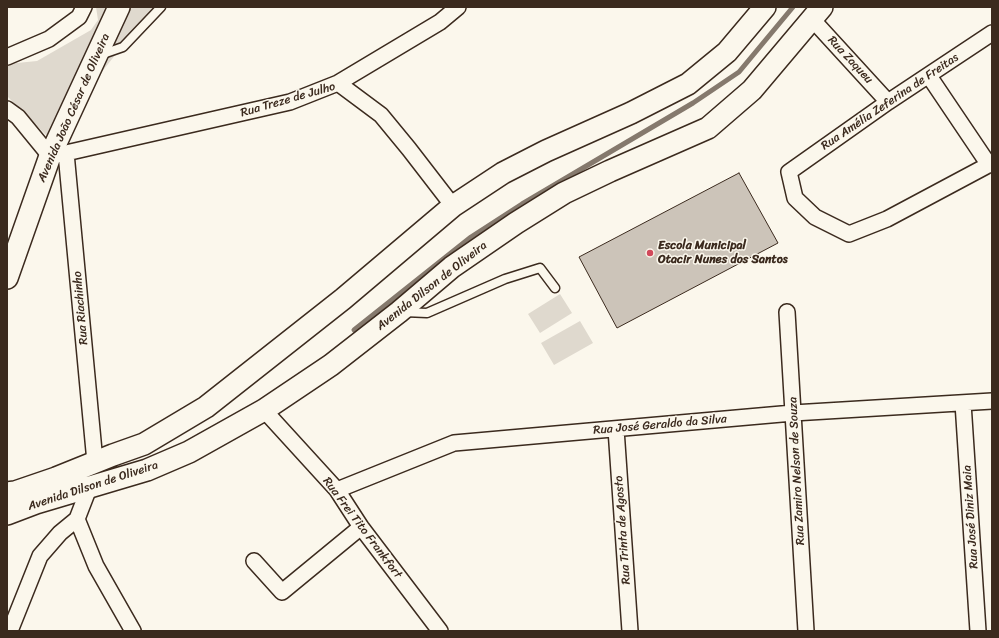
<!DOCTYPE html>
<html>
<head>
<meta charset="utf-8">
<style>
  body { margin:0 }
  #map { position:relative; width:999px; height:638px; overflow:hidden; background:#fbf7ec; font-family:Sriracha,sans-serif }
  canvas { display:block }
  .frame { position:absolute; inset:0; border:8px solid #3b2a1e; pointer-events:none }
</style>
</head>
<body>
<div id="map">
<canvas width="999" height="638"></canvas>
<div class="frame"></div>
</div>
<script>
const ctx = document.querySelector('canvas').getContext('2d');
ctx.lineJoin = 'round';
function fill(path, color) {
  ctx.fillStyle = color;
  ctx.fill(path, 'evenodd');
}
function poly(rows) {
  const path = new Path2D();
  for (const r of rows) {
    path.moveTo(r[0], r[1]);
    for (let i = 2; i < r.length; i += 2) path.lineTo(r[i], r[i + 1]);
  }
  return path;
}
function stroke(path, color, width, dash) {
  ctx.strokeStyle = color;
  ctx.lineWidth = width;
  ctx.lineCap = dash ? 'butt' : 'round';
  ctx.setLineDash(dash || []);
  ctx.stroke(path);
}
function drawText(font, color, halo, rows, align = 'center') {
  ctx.font = font + ' Sriracha,sans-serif';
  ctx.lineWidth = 3;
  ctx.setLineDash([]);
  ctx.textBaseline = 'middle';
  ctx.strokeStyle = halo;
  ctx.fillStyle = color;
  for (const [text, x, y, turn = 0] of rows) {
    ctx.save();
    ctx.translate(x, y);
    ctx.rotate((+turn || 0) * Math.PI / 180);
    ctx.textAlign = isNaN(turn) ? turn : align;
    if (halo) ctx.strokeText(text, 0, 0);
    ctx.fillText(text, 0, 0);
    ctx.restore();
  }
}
const green = poly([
  [96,7,165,7,116,54,49,138,7,96,7,64,37,61,91,30,98,20],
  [560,294,572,313,540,333,528,314],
  [580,321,593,343,554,365,541,343]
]);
const stream = poly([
  [354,330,471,237,522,204,693,103,739,72,793,7]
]);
const building = poly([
  [739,173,778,243,617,328,579,257,739,173]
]);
const lane = poly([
  [100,55,123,47,161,7],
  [404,312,427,313,505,279,540,268,555,288]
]);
const street = poly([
  [812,19,888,102],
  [992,33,888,102,789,172,795,198,815,217,849,234,887,219,992,163],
  [7,57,49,39,79,17,84,7],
  [929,76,989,165],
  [338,83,381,115,409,149,453,206],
  [7,109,18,117,50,156,66,153,290,102,338,83,440,22,458,7],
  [66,153,95,462],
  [787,312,806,631],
  [963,403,978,631],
  [264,410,337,490,361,527,440,631],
  [616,429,630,631],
  [337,490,454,443,793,413,992,401],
  [77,519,96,566,133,631],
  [254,561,282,592,361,527],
  [10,631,40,556,60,533,77,519,89,488]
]);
const secondary = poly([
  [7,278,50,156,119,7],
  [7,493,15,492,56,478,113,455,144,444,206,407,343,299,453,206,503,173,546,151,631,113,688,84,727,52,765,7],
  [7,514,36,503,147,470,189,452,264,410,331,365,399,312,452,267,516,223,564,193,610,171,708,128,752,90,822,7]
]);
const markers = [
  [650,253,4,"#d1495b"]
];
const streetNames = [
  ["Rua Zaqueu",850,60,47],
  ["Rua Treze de Julho",288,100,-16],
  ["Rua Amélia Zeferina de Freitas",890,102,-34],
  ["Avenida João César de Oliveira",74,108,-66],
  ["Avenida Dilson de Oliveira",432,286,-38],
  ["Rua Riachinho",81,308,-95],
  ["Rua José Geraldo da Silva",660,425,-5],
  ["Rua Zamiro Nelson de Souza",797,471,-93],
  ["Avenida Dilson de Oliveira",93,486,-18],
  ["Rua José Diniz Maia",971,517,-94],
  ["Rua Frei Tito Frankfort",362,528,53],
  ["Rua Trinta de Agosto",623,530,-94]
];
const poiNames = [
  ["Escola Municipal",658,246],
  ["Otacir Nunes dos Santos",658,260]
];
fill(green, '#dfd9ce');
stroke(stream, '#85796d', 5);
fill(building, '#ccc4b9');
stroke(building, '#3b2a1e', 1);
stroke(lane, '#3b2a1e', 11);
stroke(street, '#3b2a1e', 18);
stroke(secondary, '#3b2a1e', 24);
stroke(lane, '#fbf7ec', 8);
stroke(street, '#fbf7ec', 15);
stroke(secondary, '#fbf7ec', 21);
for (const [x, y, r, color] of markers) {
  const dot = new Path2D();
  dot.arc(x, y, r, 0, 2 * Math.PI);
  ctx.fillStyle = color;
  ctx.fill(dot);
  stroke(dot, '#fbf7ec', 1.5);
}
drawText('12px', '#3b2a1e', '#fbf7ec', streetNames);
drawText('bold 12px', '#3b2a1e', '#fbf7ec', poiNames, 'left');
</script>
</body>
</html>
